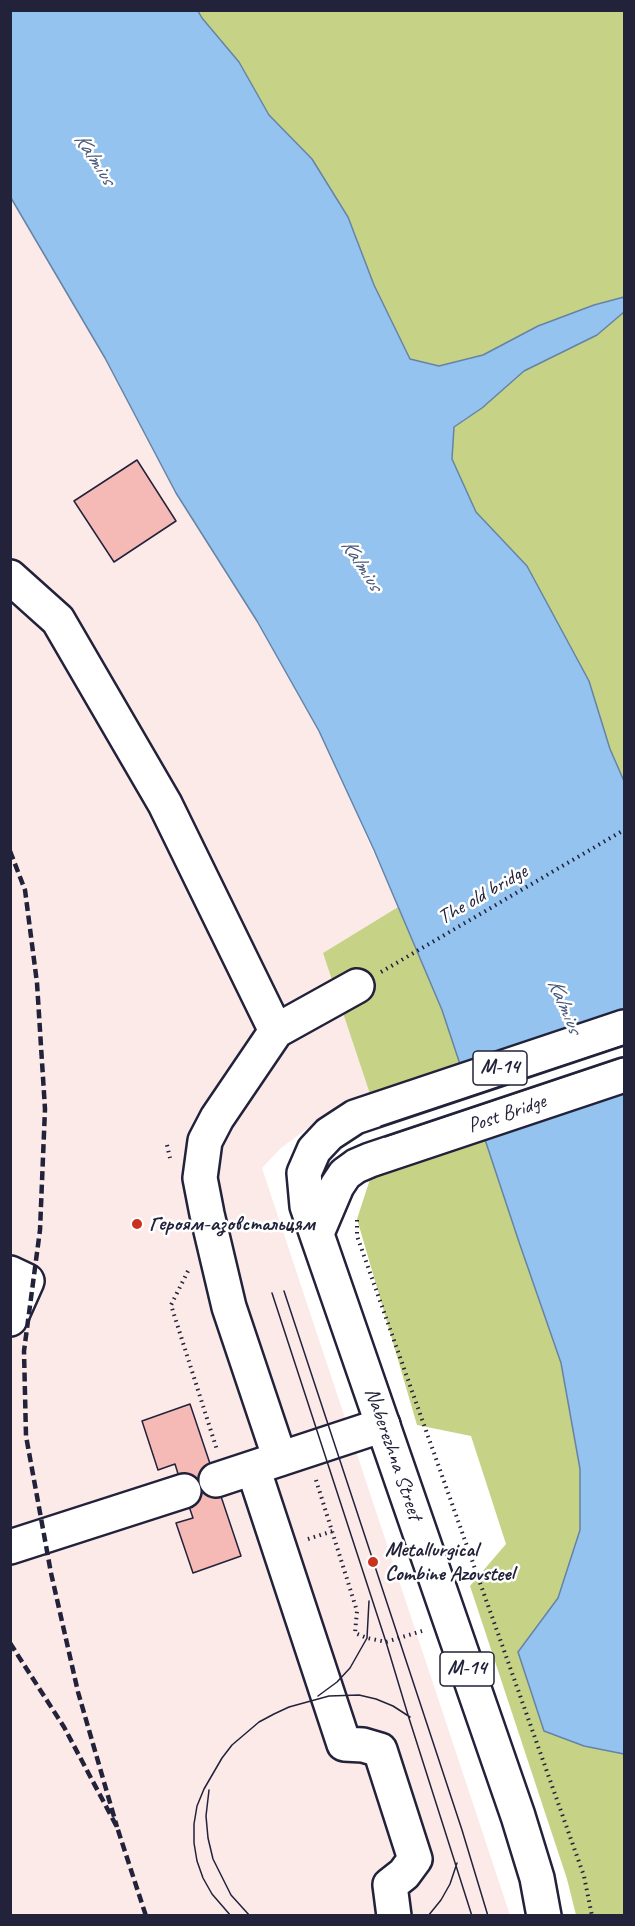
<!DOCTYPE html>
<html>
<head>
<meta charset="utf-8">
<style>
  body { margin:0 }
  #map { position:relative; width:635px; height:1926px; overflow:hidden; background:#fff; font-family:Caveat,sans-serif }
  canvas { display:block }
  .frame { position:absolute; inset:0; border:12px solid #22223b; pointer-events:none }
</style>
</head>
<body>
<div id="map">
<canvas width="635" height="1926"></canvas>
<div class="frame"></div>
</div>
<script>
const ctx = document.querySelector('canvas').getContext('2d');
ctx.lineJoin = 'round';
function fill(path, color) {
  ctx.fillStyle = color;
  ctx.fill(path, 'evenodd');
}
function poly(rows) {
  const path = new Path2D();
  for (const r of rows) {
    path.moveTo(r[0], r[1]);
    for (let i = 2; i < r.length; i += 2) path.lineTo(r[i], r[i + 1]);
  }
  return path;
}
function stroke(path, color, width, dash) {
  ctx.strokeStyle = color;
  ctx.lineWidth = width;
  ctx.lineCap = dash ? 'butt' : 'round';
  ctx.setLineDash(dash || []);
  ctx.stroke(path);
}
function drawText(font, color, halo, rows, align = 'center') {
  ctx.font = font + ' Caveat,sans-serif';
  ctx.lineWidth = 5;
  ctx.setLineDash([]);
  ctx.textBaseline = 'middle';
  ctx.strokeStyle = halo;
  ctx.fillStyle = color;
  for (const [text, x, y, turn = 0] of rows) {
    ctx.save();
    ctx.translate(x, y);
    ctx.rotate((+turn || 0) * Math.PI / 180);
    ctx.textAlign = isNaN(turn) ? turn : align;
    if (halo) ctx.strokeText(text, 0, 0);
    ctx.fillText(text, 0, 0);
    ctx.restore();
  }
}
const built = poly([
  [10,198,105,358,176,493,257,621,319,731,398,907,323,953,372,1100,343,1110,312,1125,281,1148,262,1168,510,1915,11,1915]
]);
const green = poly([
  [198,11,624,11,624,297,594,305,538,326,483,355,439,366,410,359,374,285,348,216,312,159,269,115,239,62,202,18],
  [624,312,624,781,527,566,476,512,452,459,454,427,482,408,524,371,597,335],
  [398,907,442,1010,462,1070,372,1100,323,953],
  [483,1133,561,1363,580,1469,580,1530,558,1598,518,1652,584,1746,624,1754,624,1915,576,1915,567,1879,470,1586,506,1544,471,1436,417,1425,357,1219,373,1170]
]);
const water = poly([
  [10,11,198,11,202,18,239,62,269,115,312,159,348,217,374,285,410,359,439,366,483,355,538,326,594,305,624,297,624,312,597,335,524,371,482,408,454,427,452,459,476,512,527,566,589,681,610,749,624,781,624,1754,584,1746,544,1731,518,1652,558,1598,580,1530,580,1469,561,1363,519,1242,442,1010,374,850,319,731,257,621,176,493,105,358,11,198,10,11]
]);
const pier = poly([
  [624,1015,624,1086,480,1134,459,1071]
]);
const building = poly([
  [137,460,176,521,114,562,74,501,137,460],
  [190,1404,241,1556,193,1573,176,1523,193,1518,179,1477,175,1464,158,1470,142,1421,190,1404]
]);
const path = poly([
  [381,972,624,830],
  [167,1145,170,1158],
  [357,1220,357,1236,584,1876,592,1916],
  [188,1271,171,1305,217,1450],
  [316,1480,357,1611,355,1633,367,1638,386,1642,422,1631],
  [308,1539,333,1531]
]);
const minor = poly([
  [10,577,58,620,165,804,276,1031],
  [10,1273,27,1281,10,1319],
  [280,1459,229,1307,207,1214,200,1178,205,1141,217,1118,276,1031,357,986],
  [253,1468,344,1744,363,1745,380,1750,415,1859,404,1874,390,1885,394,1916],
  [216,1480,383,1425],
  [10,1547,184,1491]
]);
const highway = poly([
  [317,1233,337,1186,345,1174,356,1166,370,1160,624,1075],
  [544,1916,537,1878,518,1816,307,1206,304,1173,314,1150,329,1134,355,1117,624,1027]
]);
const tram = poly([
  [381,1126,624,1045],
  [385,1137,624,1057],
  [284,1291,462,1830,488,1916],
  [272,1293,386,1642,408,1715,472,1916],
  [318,1696,337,1682,350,1668,367,1638,369,1601],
  [209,1790,206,1816,208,1838,213,1859,231,1895,250,1916],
  [231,1916,212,1894,203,1878,197,1861,194,1843,194,1824,197,1806,204,1789,222,1758,232,1745,259,1722,274,1714,289,1707,329,1696,359,1695,376,1699,393,1706,410,1717],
  [428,1916,441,1900,450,1884,457,1863]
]);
const rail = poly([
  [10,851,25,890,37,983,45,1109,40,1230,24,1351,26,1436,51,1573,78,1692,117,1827],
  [10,1643,64,1727,117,1827,146,1916]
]);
const markers = [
  [137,1224,6,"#c8321e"],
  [373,1562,6,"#c8321e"]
];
const shields = [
  [500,1068,54],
  [467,1669,54]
];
const shieldNames = [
  ["М-14",500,1068],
  ["М-14",467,1669]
];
const streetNames = [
  ["The old bridge",483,895,-30],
  ["Post Bridge",507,1114,-19],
  ["Naberezhna Street",393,1454,71]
];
const poiNames = [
  ["Героям-азовстальцям",149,1224],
  ["Metallurgical",385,1550],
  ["Combine Azovsteel",385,1574]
];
const waterNames = [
  ["Kalmius",94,159,57],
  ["Kalmius",361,565,57],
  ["Kalmius",564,1006,67]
];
fill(built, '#fceae9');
fill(green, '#c6d386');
fill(water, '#93c3ee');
stroke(water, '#6683a6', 1.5);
fill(pier, '#fff');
fill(building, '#f6bab6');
stroke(building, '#22223b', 1.5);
stroke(minor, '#22223b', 38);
stroke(highway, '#22223b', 38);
stroke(path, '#22223b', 4, [1.5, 4.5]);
stroke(minor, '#fff', 33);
stroke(highway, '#fff', 33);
stroke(tram, '#22223b', 1.5);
stroke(rail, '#22223b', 4.5, [9, 4.5]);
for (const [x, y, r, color] of markers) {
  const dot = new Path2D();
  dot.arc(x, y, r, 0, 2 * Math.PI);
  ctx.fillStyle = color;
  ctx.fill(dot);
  stroke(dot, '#fff', 2);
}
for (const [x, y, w] of shields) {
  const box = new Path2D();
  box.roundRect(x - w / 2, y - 17, w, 34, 4.5);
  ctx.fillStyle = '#fff';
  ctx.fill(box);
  stroke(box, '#22223b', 1.5);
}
drawText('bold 20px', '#22223b', null, shieldNames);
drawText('21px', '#22223b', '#fff', streetNames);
drawText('bold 21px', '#22223b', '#fff', poiNames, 'left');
drawText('italic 22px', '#4a5a7a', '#fff', waterNames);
</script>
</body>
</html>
